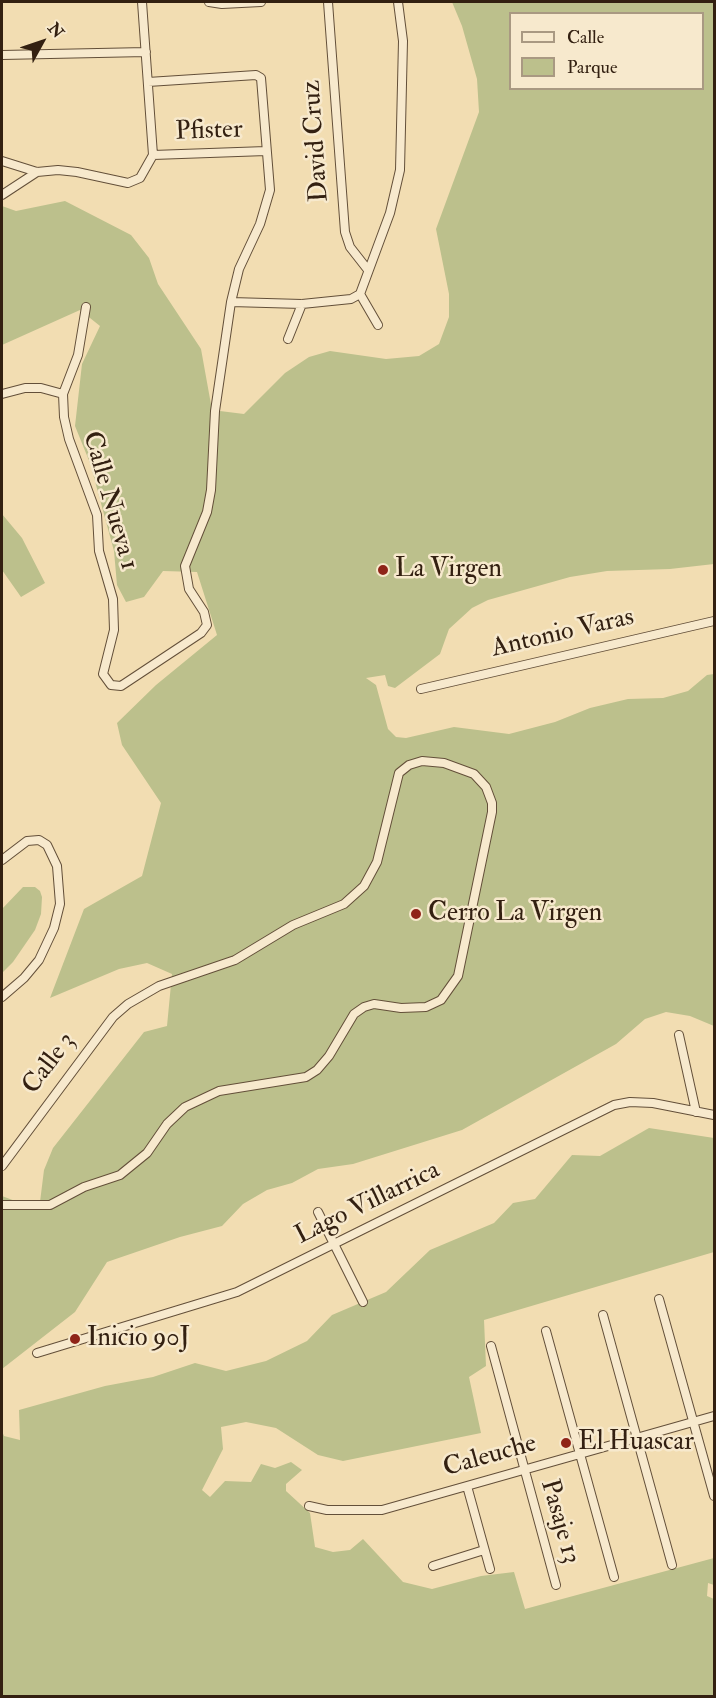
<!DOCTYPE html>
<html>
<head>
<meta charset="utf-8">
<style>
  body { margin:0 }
  #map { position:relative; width:716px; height:1698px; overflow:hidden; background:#f2ddb2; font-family:"IM FELL Double Pica",serif }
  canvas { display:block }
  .frame { position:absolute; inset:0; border:3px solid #332011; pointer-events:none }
  .legend { position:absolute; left:509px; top:12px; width:195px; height:78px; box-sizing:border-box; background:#f7e9cd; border:2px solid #a99982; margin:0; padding:8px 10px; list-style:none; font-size:18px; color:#332011 }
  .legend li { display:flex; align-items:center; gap:12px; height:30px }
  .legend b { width:30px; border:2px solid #a99982 }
  .north { position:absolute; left:12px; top:12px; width:60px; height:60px; -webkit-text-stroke:4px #f7e9cd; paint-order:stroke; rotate:50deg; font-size:16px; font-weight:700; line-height:24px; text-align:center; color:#332011 }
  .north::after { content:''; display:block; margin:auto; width:21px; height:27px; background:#332011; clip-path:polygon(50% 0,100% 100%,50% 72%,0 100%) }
</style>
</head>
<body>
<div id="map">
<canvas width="716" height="1698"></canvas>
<div class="frame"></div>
<ul class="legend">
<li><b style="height:8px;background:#f7e9cd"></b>Calle</li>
<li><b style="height:16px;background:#bcc08c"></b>Parque</li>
</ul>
<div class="north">N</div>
</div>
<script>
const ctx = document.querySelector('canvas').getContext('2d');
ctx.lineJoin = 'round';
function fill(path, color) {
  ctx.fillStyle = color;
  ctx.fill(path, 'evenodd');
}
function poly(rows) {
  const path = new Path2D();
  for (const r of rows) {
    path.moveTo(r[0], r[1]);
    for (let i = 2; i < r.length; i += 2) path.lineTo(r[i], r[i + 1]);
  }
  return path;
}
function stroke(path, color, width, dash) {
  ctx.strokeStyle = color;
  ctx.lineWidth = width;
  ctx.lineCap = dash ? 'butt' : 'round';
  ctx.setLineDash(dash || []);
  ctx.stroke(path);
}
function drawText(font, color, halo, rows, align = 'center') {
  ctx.font = font + ' "IM FELL Double Pica",serif';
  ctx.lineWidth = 5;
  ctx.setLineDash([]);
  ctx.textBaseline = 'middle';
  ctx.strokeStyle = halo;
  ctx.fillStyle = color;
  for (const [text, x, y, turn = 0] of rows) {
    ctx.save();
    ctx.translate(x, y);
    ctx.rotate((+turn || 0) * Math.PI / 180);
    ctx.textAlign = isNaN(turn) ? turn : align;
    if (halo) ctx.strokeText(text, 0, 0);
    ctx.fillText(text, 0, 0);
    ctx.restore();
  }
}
const green = poly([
  [452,2,714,2,714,564,670,569,607,571,570,577,488,600,472,608,449,629,440,654,395,688,388,686,385,675,366,678,376,685,388,729,396,737,406,738,454,727,509,734,555,722,590,708,628,699,663,698,688,691,707,675,714,674,714,1026,690,1016,666,1012,645,1019,616,1044,462,1130,353,1164,318,1169,292,1183,267,1190,243,1204,222,1226,180,1237,107,1262,75,1312,2,1369,2,1196,39,1210,44,1170,53,1148,144,1032,167,1026,172,974,147,963,119,969,50,998,84,909,142,876,161,803,122,745,117,723,156,685,217,635,197,572,163,571,144,597,126,602,117,585,114,551,90,463,75,426,82,364,100,326,80,310,2,345,2,206,16,211,65,201,131,235,149,258,158,284,201,349,212,410,244,414,285,373,309,357,330,351,386,359,419,356,439,344,449,317,449,294,436,229,479,112,477,79,462,26],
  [510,14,702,14,702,88,510,88],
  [2,514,22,538,45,583,21,597,2,570],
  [23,887,35,887,40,891,42,897,41,914,35,930,13,962,2,973,2,909],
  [649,1128,714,1138,714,1252,484,1320,486,1366,469,1377,481,1433,343,1461,318,1455,276,1428,246,1422,221,1427,223,1449,202,1490,210,1497,225,1481,251,1482,261,1464,275,1468,291,1462,302,1470,286,1484,286,1491,310,1513,315,1547,333,1552,350,1550,363,1539,403,1582,432,1589,481,1576,514,1572,525,1609,714,1558,714,1585,708,1583,707,1596,714,1599,714,1696,2,1696,2,1431,4,1436,20,1440,19,1410,105,1386,153,1377,195,1363,226,1371,266,1361,307,1341,332,1315,386,1292,430,1250,494,1223,513,1203,535,1199,572,1155,600,1156]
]);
const street = poly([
  [142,2,153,155],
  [209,2,222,4,261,2],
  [328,2,345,232,350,247,368,270],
  [2,55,146,52],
  [153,155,266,151],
  [2,161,37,172,58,170,77,172,128,183,140,178,153,155],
  [2,195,37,172],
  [360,294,378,325],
  [231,302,302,304,351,299,360,294,390,213,400,170,403,41,398,2],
  [86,307,78,355,63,394,64,417,69,439,97,515,99,551,113,599,114,630,103,674,111,685,121,686,201,633,207,625,204,612,189,589,185,566,207,512,211,490,215,411,231,302,239,269,260,224,270,190,261,78,256,75,148,82],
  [288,339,302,304],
  [2,394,25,388,41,388,63,394],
  [421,689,714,621],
  [2,860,27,841,39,840,47,845,57,866,60,904,54,928,39,960,24,978,2,997],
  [679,1035,696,1112],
  [2,1166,113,1017,128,1004,159,986,235,960,293,925,344,904,364,886,377,862,399,773,409,765,422,761,444,763,474,774,486,787,492,803,492,812,458,976,441,1000,426,1007,401,1008,374,1004,364,1007,354,1014,329,1056,317,1070,306,1077,219,1091,185,1107,167,1124,147,1153,120,1175,84,1187,50,1205,2,1205],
  [318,1212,363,1302],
  [659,1299,714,1496],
  [603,1315,672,1565],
  [546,1331,614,1577],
  [491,1346,556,1585],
  [37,1353,237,1292,614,1105,630,1102,653,1103,714,1115],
  [467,1486,490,1569],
  [309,1506,327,1510,382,1510,714,1416],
  [433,1566,484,1550]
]);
const markers = [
  [383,570,6,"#8f2418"],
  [416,914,6,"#8f2418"],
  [75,1339,6,"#8f2418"],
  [566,1443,6,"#8f2418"]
];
const streetNames = [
  ["Pfister",209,132,-2],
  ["David Cruz",317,141,-94],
  ["Calle Nueva 1",109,501,74],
  ["Antonio Varas",563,634,-13],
  ["Calle 3",50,1064,-53],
  ["Lago Villarrica",368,1204,-26],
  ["Caleuche",490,1457,-16],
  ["Pasaje 13",559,1522,74]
];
const poiNames = [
  ["La Virgen",395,570],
  ["Cerro La Virgen",428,914],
  ["Inicio 90J",87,1339],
  ["El Huascar",578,1443]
];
fill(green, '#bcc08c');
stroke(street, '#634f39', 10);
stroke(street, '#f7e9cd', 8);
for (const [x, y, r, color] of markers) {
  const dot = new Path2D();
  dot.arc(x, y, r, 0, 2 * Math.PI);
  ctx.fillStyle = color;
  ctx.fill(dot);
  stroke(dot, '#f7e9cd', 2);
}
drawText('26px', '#332011', '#f7e9cd', streetNames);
drawText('26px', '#332011', '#f7e9cd', poiNames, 'left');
</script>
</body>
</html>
